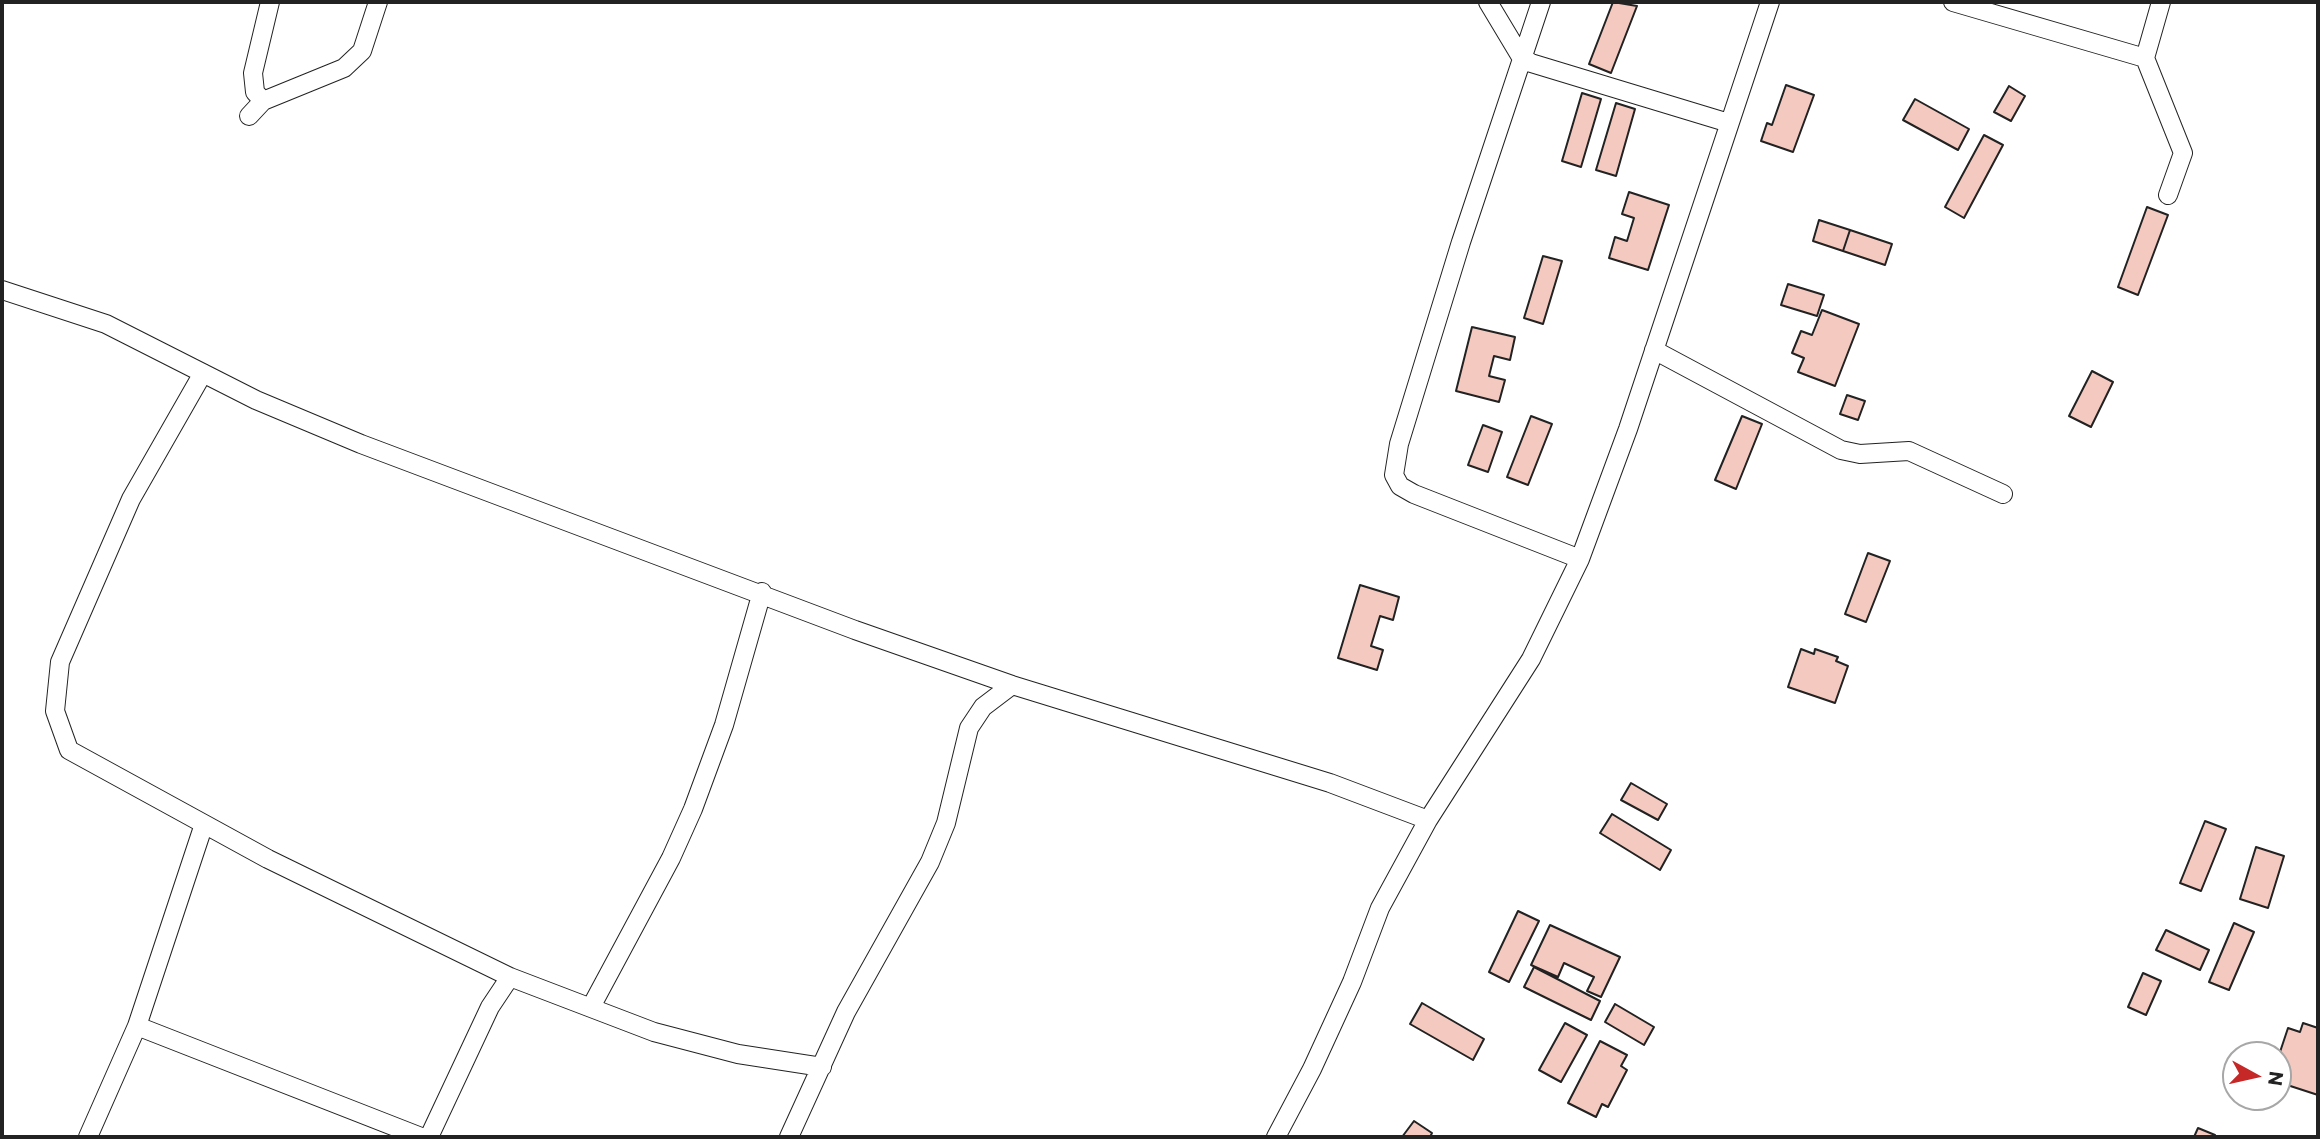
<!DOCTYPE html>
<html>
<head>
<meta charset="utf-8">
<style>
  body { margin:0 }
  #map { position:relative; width:2320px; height:1139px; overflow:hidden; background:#fff; font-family:Commissioner,sans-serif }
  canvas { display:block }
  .frame { position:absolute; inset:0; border:4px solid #222; pointer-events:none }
  .north { position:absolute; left:2222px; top:1041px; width:70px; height:70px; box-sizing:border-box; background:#fff; border:2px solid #a7a7a7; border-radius:50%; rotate:98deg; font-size:19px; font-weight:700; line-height:28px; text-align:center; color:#222 }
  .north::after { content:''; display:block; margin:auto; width:24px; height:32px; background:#c62828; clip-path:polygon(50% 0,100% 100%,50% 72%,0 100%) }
</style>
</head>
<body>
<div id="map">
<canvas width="2320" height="1139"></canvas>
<div class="frame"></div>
<div class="north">N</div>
</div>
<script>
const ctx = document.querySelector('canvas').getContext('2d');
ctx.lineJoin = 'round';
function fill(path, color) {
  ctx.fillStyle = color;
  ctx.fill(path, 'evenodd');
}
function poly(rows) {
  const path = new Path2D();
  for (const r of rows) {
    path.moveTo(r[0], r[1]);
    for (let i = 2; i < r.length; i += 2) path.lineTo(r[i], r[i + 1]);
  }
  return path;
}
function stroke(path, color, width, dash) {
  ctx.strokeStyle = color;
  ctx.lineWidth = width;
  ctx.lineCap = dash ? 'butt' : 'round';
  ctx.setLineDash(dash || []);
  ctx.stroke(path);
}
const building = poly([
  [1613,2,1637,6,1611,73,1589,64,1613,2],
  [1786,85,1814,95,1793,152,1761,141,1767,123,1772,125,1786,85],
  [2009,86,2025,96,2011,121,1994,112,2009,86],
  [1582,93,1601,99,1581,167,1562,161,1582,93],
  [1915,99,1969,129,1958,150,1903,120,1915,99],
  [1616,103,1635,109,1616,176,1596,170,1616,103],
  [1984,135,2003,145,1964,218,1945,207,1984,135],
  [1629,192,1669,205,1648,270,1609,258,1615,237,1627,241,1634,218,1622,214,1629,192],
  [2147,207,2168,215,2138,295,2118,287,2147,207],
  [1819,220,1850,230,1843,251,1813,241,1819,220],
  [1850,230,1892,244,1885,265,1843,251,1850,230],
  [1543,256,1562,261,1543,324,1524,318,1543,256],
  [1788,284,1824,295,1817,316,1781,305,1788,284],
  [1822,310,1859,324,1835,386,1798,372,1804,358,1792,353,1801,331,1812,335,1822,310],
  [1472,327,1515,337,1510,360,1494,356,1489,376,1505,380,1499,402,1456,391,1472,327],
  [2092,371,2113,382,2091,427,2069,416,2092,371],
  [1847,395,1865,401,1858,420,1840,414,1847,395],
  [1531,416,1552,424,1528,485,1507,477,1531,416],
  [1742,416,1762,424,1736,489,1715,480,1742,416],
  [1483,425,1502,432,1488,472,1468,465,1483,425],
  [1868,553,1890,561,1866,622,1845,614,1868,553],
  [1360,585,1399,597,1393,620,1380,616,1371,646,1383,650,1377,670,1338,658,1360,585],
  [1801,649,1814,654,1815,649,1838,657,1836,661,1848,666,1835,703,1788,687,1801,649],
  [1631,783,1667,804,1658,820,1621,800,1631,783],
  [1612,814,1671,850,1660,870,1600,833,1612,814],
  [2205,821,2226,829,2201,891,2180,883,2205,821],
  [2256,847,2284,856,2268,908,2240,899,2256,847],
  [1518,911,1539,921,1509,982,1489,972,1518,911],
  [2234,923,2254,932,2229,990,2209,982,2234,923],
  [1550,925,1620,957,1601,997,1587,991,1594,977,1564,963,1558,977,1531,965,1550,925],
  [2166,930,2209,950,2200,970,2156,950,2166,930],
  [1534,967,1600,1001,1591,1020,1524,987,1534,967],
  [2143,973,2161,981,2146,1015,2128,1007,2143,973],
  [1422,1003,1484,1039,1473,1060,1410,1024,1422,1003],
  [1615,1004,1654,1027,1644,1045,1605,1022,1615,1004],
  [1565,1023,1587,1035,1561,1082,1539,1070,1565,1023],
  [2303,1023,2318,1028,2318,1095,2278,1082,2278,1058,2288,1028,2300,1032,2303,1023],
  [1600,1041,1627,1055,1621,1066,1627,1070,1608,1107,1602,1104,1596,1117,1568,1103,1600,1041],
  [1414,1121,1432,1133,1430,1137,1402,1137,1414,1121],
  [2198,1128,2215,1135,2214,1137,2194,1137,2198,1128]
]);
const minor = poly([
  [1488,2,1521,57,1531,63,1729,123],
  [1541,2,1461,242,1399,444,1394,475,1400,486,1414,494,1580,559],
  [1953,2,2145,58],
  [2161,2,2145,58,2183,153,2168,195],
  [263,101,255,92,253,73,270,2],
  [249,116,263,101,344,68,362,51,378,2],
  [2,290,106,324,256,400,361,444,855,630,1012,685,1330,783,1428,820,1531,659,1580,559,1628,429,1770,2],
  [1654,350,1841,450,1860,454,1909,451,2003,494],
  [203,373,131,499,60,662,55,711,69,750,268,859,510,977],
  [591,1007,671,858,693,809,724,725,762,592],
  [137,1026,204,824],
  [88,1137,137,1026,421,1137],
  [429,1137,490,1007,510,977,654,1032,738,1054,822,1067],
  [789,1137,846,1012,930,862,946,823,969,728,983,707,1012,685],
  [1276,1137,1312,1069,1352,982,1380,908,1428,820]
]);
fill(building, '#f3c9c0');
stroke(building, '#222', 2);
stroke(minor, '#222', 20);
stroke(minor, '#fff', 18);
</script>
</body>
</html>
